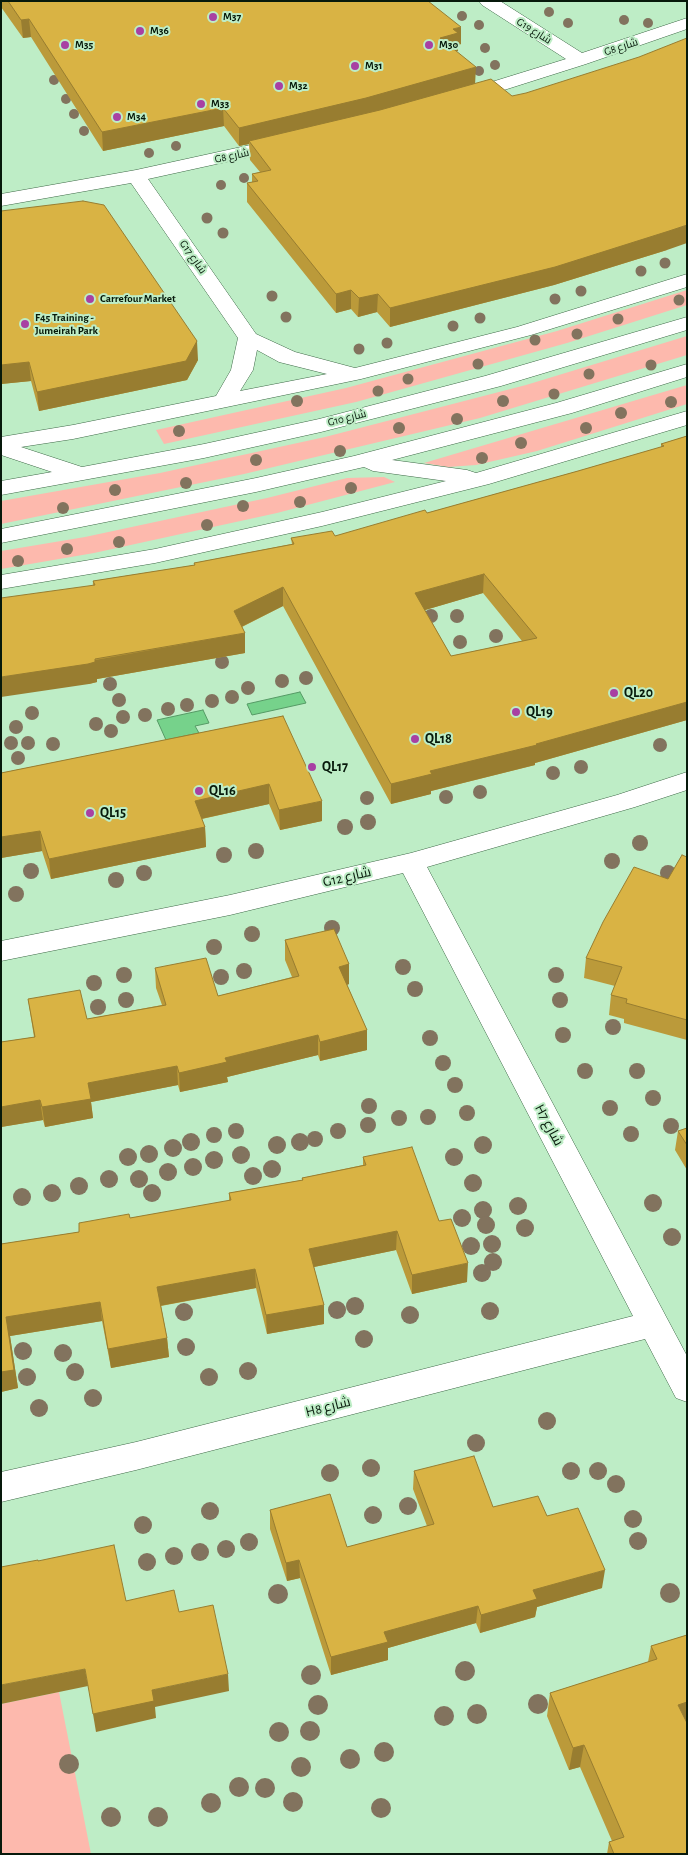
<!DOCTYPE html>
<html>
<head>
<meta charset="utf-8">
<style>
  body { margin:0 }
  #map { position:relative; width:688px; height:1855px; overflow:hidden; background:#beedc6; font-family:"Alegreya Sans",sans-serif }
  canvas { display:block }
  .frame { position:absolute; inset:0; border:2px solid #07190b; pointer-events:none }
</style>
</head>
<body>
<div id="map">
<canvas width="688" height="1855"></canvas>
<div class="frame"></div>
</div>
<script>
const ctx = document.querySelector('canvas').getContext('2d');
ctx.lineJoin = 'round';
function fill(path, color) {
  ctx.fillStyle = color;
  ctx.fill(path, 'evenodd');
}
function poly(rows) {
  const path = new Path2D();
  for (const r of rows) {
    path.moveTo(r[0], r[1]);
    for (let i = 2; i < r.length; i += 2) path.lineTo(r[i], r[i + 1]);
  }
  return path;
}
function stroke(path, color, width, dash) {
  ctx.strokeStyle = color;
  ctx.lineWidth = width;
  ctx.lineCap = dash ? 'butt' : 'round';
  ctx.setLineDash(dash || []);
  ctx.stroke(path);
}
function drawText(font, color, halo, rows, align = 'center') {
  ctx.font = font + ' "Alegreya Sans",Cairo,sans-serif';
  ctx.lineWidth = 4;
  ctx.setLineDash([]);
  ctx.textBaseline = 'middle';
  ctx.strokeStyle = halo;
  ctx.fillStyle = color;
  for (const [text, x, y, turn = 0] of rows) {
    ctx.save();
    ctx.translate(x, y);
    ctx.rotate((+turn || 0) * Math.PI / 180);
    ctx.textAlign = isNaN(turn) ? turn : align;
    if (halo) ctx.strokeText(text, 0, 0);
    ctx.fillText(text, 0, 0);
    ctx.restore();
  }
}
const green = poly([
  [687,290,687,305,567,343,356,402,164,444,156,430,346,388,557,331],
  [687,336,687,355,480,418,244,474,1,524,1,501,160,473,325,437,526,385],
  [687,385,687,404,537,451,476,465,448,467,424,463],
  [384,477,395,482,277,513,94,553,1,569,1,551,85,537,267,498,347,478],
  [59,1692,91,1854,1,1854,1,1704]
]);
const water = poly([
  [300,692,306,703,252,715,247,704,300,692],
  [203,710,209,723,195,726,199,733,166,740,157,720,203,710]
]);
const minor = poly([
  [479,1,500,1,582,53,687,18,687,29,586,64,463,103,456,101,454,97,456,93,566,59,482,5,479,1],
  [287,137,294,139,297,143,294,147,148,179,256,334,295,352,355,368,517,327,687,274,687,287,531,335,361,379,73,439,21,447,82,467,204,444,319,419,485,376,687,317,687,330,501,386,321,432,204,458,1,495,1,481,52,472,1,455,1,437,73,425,216,396,231,370,238,338,131,183,1,206,1,194,136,170,287,137],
  [257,350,279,362,327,374,240,391,253,370,257,350],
  [687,364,687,377,572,413,392,460,467,470,476,473,687,411,687,425,489,484,322,526,155,563,1,589,1,575,155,549,322,512,446,481,373,471,364,467,256,492,1,543,1,529,256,478,354,456,556,403,687,364],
  [687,772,687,790,635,807,427,867,687,1356,687,1402,676,1398,645,1339,136,1470,1,1502,1,1472,136,1442,633,1316,403,873,230,915,1,961,1,941,230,895,411,853,617,795,687,772]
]);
const trees = [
  [549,12,5],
  [462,16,5],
  [624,20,5],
  [568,23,5],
  [648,23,5],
  [479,25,5],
  [485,48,5],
  [495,65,5],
  [479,71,5],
  [54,80,5],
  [66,99,5],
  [74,114,5],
  [84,131,5],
  [176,146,5],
  [149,153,5],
  [244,178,5],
  [221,185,5],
  [207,218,5.5],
  [223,233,5.5],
  [665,263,5.5],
  [641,271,5.5],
  [581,291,5.5],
  [272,296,5.5],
  [555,299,5.5],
  [679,300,5.5],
  [286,317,5.5],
  [480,318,5.5],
  [618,319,5.5],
  [453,326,5.5],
  [577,334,5.5],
  [535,340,5.5],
  [387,343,5.5],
  [359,349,5.5],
  [478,364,5.5],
  [651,365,5.5],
  [589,374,5.5],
  [408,379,5.5],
  [378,391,5.5],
  [554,394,5.5],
  [297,401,6],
  [503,401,6],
  [671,402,6],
  [621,413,6],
  [457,419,6],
  [399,428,6],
  [586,428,6],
  [179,431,6],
  [521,443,6],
  [340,451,6],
  [482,458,6],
  [256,460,6],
  [186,483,6],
  [351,488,6],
  [115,490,6],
  [300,502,6],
  [243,506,6],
  [63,508,6],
  [207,525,6],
  [119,542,6],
  [67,549,6],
  [18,561,6],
  [431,616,7],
  [457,616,7],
  [496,636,7],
  [460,642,7],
  [222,662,7],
  [306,678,7],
  [282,681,7],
  [110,684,7],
  [248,688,7],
  [232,697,7],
  [119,700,7],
  [212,701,7],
  [187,705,7],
  [168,709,7],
  [32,713,7],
  [145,715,7],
  [123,717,7],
  [96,724,7],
  [16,727,7],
  [111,731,7],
  [11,743,7],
  [28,743,7],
  [53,744,7],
  [660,745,7],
  [18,758,7],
  [581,767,7],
  [553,773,7],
  [480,792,7],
  [446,797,7],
  [367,798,7],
  [368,822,8],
  [345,827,8],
  [640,843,8],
  [256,851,8],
  [224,855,8],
  [612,861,8],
  [31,871,8],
  [144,873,8],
  [668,873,8],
  [116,880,8],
  [16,894,8],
  [332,928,8],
  [252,934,8],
  [214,947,8],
  [403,967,8],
  [244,971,8],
  [124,975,8],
  [556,975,8],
  [221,977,8],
  [94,983,8],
  [415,989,8],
  [126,1000,8],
  [560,1000,8],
  [98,1007,8],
  [613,1027,8],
  [563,1035,8],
  [430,1038,8],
  [443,1063,8],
  [585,1071,8],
  [637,1071,8],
  [455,1085,8],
  [653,1098,8],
  [369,1106,8],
  [610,1108,8],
  [467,1113,8],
  [428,1117,8],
  [399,1118,8],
  [368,1125,8],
  [671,1126,8],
  [236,1131,8],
  [338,1131,8],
  [631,1134,8],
  [214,1135,8],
  [315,1139,8],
  [191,1142,9],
  [300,1142,9],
  [277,1145,9],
  [483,1145,9],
  [173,1148,9],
  [149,1154,9],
  [241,1155,9],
  [128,1157,9],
  [454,1157,9],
  [214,1160,9],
  [193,1167,9],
  [272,1169,9],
  [168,1172,9],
  [253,1176,9],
  [109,1179,9],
  [139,1179,9],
  [473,1183,9],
  [79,1186,9],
  [52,1193,9],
  [152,1193,9],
  [22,1197,9],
  [653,1203,9],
  [518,1206,9],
  [483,1210,9],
  [462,1218,9],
  [486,1225,9],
  [525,1228,9],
  [672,1237,9],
  [492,1244,9],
  [471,1246,9],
  [493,1262,9],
  [482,1273,9],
  [355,1306,9],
  [337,1310,9],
  [490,1311,9],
  [184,1312,9],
  [410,1315,9],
  [364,1339,9],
  [186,1347,9],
  [23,1351,9],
  [63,1353,9],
  [248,1371,9],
  [75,1372,9],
  [27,1377,9],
  [209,1377,9],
  [93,1398,9],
  [39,1408,9],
  [547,1421,9],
  [476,1443,9],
  [371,1468,9],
  [571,1471,9],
  [598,1471,9],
  [330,1473,9],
  [616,1484,9],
  [408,1506,9],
  [210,1511,9],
  [373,1515,9],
  [633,1519,9],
  [143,1525,9],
  [638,1541,9],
  [249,1542,9],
  [226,1549,9],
  [200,1552,9],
  [174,1556,9],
  [147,1562,9],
  [670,1593,10],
  [278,1594,10],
  [465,1671,10],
  [311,1675,10],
  [538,1704,10],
  [318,1705,10],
  [477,1714,10],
  [444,1716,10],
  [310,1731,10],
  [279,1732,10],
  [384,1752,10],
  [350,1759,10],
  [69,1764,10],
  [301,1767,10],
  [239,1787,10],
  [265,1788,10],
  [293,1802,10],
  [211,1803,10],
  [381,1808,10],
  [111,1817,10],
  [158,1817,10]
];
const wall = poly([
  [1,1,428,1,461,44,458,45,458,51,456,51,475,83,667,250,554,285,390,327,377,312,358,317,351,309,336,313,247,202,247,183,252,182,252,174,260,172,250,160,249,144,239,146,224,126,103,151,31,37,23,38,1,7],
  [1,211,198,360,187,380,39,411,31,381,1,384],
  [687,436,687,720,535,763,535,765,431,791,431,794,391,804,283,606,242,627,245,633,245,653,97,679,97,682,89,684,93,581,195,565,194,563,292,544,291,538,335,536,427,513,578,471,661,447,661,444],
  [483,593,522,641,451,656,425,610],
  [283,716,322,821,280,830,269,804,202,819,205,827,206,847,51,879,42,851,1,858,1,773],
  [687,857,687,1040,624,1023,624,1019,609,1015,611,995,615,986,584,978,586,958,668,879],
  [285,940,349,964,349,984,347,985,367,1030,367,1050,320,1061,318,1055,227,1077,228,1082,180,1092,178,1085,91,1102,93,1118,45,1127,43,1120,1,1127,1,1042,34,1037,28,999,87,1019,162,1005,156,988,155,968,218,996,292,977,285,960],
  [687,1128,687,1170,675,1150,678,1131],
  [363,1157,439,1221,467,1282,412,1294,396,1250,314,1267,324,1305,324,1324,267,1334,256,1288,161,1306,167,1338,169,1357,111,1368,102,1321,10,1336,18,1388,1,1392,1,1244,79,1232,130,1218,229,1201,229,1193,302,1180,302,1178,363,1165],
  [414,1471,493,1507,547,1516,602,1588,537,1607,535,1617,480,1633,476,1623,388,1648,388,1660,331,1675,300,1578,287,1581,270,1529,270,1510,347,1547,427,1526,413,1489],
  [687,1635,687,1854,607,1854,609,1842,612,1841,580,1767,569,1770,547,1716,550,1693,648,1662,651,1646]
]);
const shadedWall = poly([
  [29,19,31,37,23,38,21,20],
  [461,27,461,44,458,45,458,51,439,56,440,38,453,29],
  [476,67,475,85,366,116,249,141,249,144,239,146,239,128],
  [223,108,224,126,103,151,102,132],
  [687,225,687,243,667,250,554,285,390,327,390,308],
  [351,290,351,309,336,313,336,294],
  [378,294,377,312,358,317,359,298],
  [197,341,198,360,187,380,39,411,37,392],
  [29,362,31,381,1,384,1,365],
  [484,574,483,593,415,613,415,593],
  [283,587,283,606,235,630,234,611],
  [245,633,245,653,97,679,97,682,89,684,1,697,1,677],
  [687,702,687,720,535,763,535,765,431,791,431,794,391,804,391,784,430,771,536,744],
  [269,784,269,804,196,820,195,801],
  [322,801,322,821,280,830,279,810],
  [205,827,206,847,51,879,49,859],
  [40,831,42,851,1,858,1,837],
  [349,964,349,984,339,987,339,967],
  [367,1030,367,1050,320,1061,320,1042],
  [318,1035,318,1055,227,1077,228,1082,180,1092,179,1073,225,1058],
  [177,1066,178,1085,91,1102,93,1118,45,1127,42,1107,88,1083],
  [40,1100,43,1120,1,1127,1,1107],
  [397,1231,396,1250,309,1268,309,1249],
  [468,1263,467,1282,412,1294,412,1275],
  [255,1269,256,1288,159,1306,157,1287],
  [100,1302,102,1321,10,1336,18,1388,1,1392,1,1372,6,1317],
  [324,1305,324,1324,267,1334,266,1315],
  [167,1338,169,1357,111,1368,108,1349],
  [299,1560,300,1578,287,1581,286,1563],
  [605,1570,602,1588,537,1607,535,1617,480,1633,481,1615,533,1590],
  [478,1606,476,1623,388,1648,388,1660,331,1675,331,1657,384,1632],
  [85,1669,88,1686,1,1704,1,1685],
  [228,1674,229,1691,155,1707,156,1718,96,1732,93,1714,152,1690],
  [687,1702,687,1723,678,1705],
  [584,1745,580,1767,569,1770,573,1748]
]);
const building = poly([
  [8,1,428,1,461,27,453,29,458,33,440,38,476,67,366,98,239,128,223,108,102,132,29,19,21,20,8,1],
  [687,38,687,225,669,231,555,267,390,308,378,294,359,298,351,290,336,294,247,183,258,181,252,174,271,170,249,141,380,110,491,79,512,96,526,93,639,57,687,38],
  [83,201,104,205,197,341,186,361,37,392,29,362,1,365,1,211,83,201],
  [687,436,687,702,536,744,537,745,430,771,432,774,391,784,283,587,234,611,245,633,95,659,95,662,88,664,1,677,1,598,95,585,93,581,195,565,194,563,294,544,291,538,332,531,335,536,425,510,427,513,578,471,664,446,661,444,687,436],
  [484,574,537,638,451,656,415,593,484,574],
  [283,716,322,801,279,810,269,784,195,801,205,827,49,859,40,831,1,837,1,773,283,716],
  [682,855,687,857,687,1020,626,1003,627,999,611,995,622,967,586,958,603,922,634,867,668,879,682,855],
  [334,929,349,964,339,967,367,1030,320,1042,318,1035,225,1058,227,1062,179,1073,177,1066,88,1083,91,1099,42,1107,40,1100,1,1107,1,1042,35,1037,28,999,80,990,87,1019,166,1005,155,968,206,958,218,996,299,976,285,940,334,929],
  [687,1128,687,1145,678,1131,687,1128],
  [412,1147,439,1221,451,1219,468,1263,412,1275,397,1231,309,1249,324,1305,266,1315,255,1269,157,1287,167,1338,108,1349,100,1302,6,1317,14,1370,1,1372,1,1244,79,1232,79,1223,129,1214,130,1218,231,1200,229,1193,303,1180,302,1178,366,1165,363,1157,412,1147],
  [474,1456,493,1507,538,1496,547,1516,578,1508,605,1570,533,1590,537,1599,481,1615,478,1606,384,1632,388,1642,331,1657,299,1560,286,1563,270,1510,330,1494,347,1547,434,1524,414,1471,474,1456],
  [114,1545,126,1601,174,1590,179,1612,213,1605,228,1674,152,1690,154,1701,93,1714,85,1669,1,1685,1,1567,38,1560,38,1561,114,1545],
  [687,1635,687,1702,678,1705,687,1723,687,1854,614,1854,609,1842,624,1837,584,1745,573,1748,550,1693,657,1659,651,1646,687,1635]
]);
const markers = [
  [213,17,5,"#a840a3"],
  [140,31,5,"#a840a3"],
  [65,45,5,"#a840a3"],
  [429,45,5,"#a840a3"],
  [355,66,5,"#a840a3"],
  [279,86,5,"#a840a3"],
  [201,104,5,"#a840a3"],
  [117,117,5,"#a840a3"],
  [90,299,5,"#a840a3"],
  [25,324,5,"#a840a3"],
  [614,693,5,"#a840a3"],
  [516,712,5,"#a840a3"],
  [415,739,5,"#a840a3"],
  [312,767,5,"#a840a3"],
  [199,791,5,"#a840a3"],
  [90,813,5,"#a840a3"]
];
const farPoinames = [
  ["M37",223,17],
  ["M36",150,31],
  ["M35",75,45],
  ["M30",439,45],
  ["M31",365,66],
  ["M32",289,86],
  ["M33",211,104],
  ["M34",127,117],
  ["Carrefour Market",100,299],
  ["F45 Training -",35,318],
  ["Jumeirah Park",35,331]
];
const farStreetnames = [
  ["G19 شارع",534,31,32],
  ["G8 شارع",621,47,-18],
  ["G8 شارع",232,156,-12],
  ["G17 شارع",193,257,55],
  ["G10 شارع",347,418,-14]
];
const poiNames = [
  ["QL20",624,693],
  ["QL19",526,712],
  ["QL18",425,739],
  ["QL17",322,767],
  ["QL16",209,791],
  ["QL15",100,813]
];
const streetNames = [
  ["G12 شارع",347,877,-13],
  ["H7 شارع",549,1125,62],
  ["H8 شارع",328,1407,-14]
];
fill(green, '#fdb9ad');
fill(water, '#76d28b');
stroke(water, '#559a65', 1);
stroke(minor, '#3e6847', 1);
fill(minor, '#fff');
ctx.fillStyle = '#82735e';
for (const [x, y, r] of trees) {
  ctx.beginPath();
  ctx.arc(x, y, r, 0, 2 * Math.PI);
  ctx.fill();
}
fill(wall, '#bb9a3a');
fill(shadedWall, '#987d30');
fill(building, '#d9b344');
stroke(building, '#987d30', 1);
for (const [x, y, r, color] of markers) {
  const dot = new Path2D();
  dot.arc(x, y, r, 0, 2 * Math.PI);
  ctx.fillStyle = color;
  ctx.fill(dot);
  stroke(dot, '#beedc6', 2);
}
drawText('bold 11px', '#07190b', '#beedc6', farPoinames, 'left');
drawText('11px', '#07190b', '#beedc6', farStreetnames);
drawText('bold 14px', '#07190b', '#beedc6', poiNames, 'left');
drawText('14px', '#07190b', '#beedc6', streetNames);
</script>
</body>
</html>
